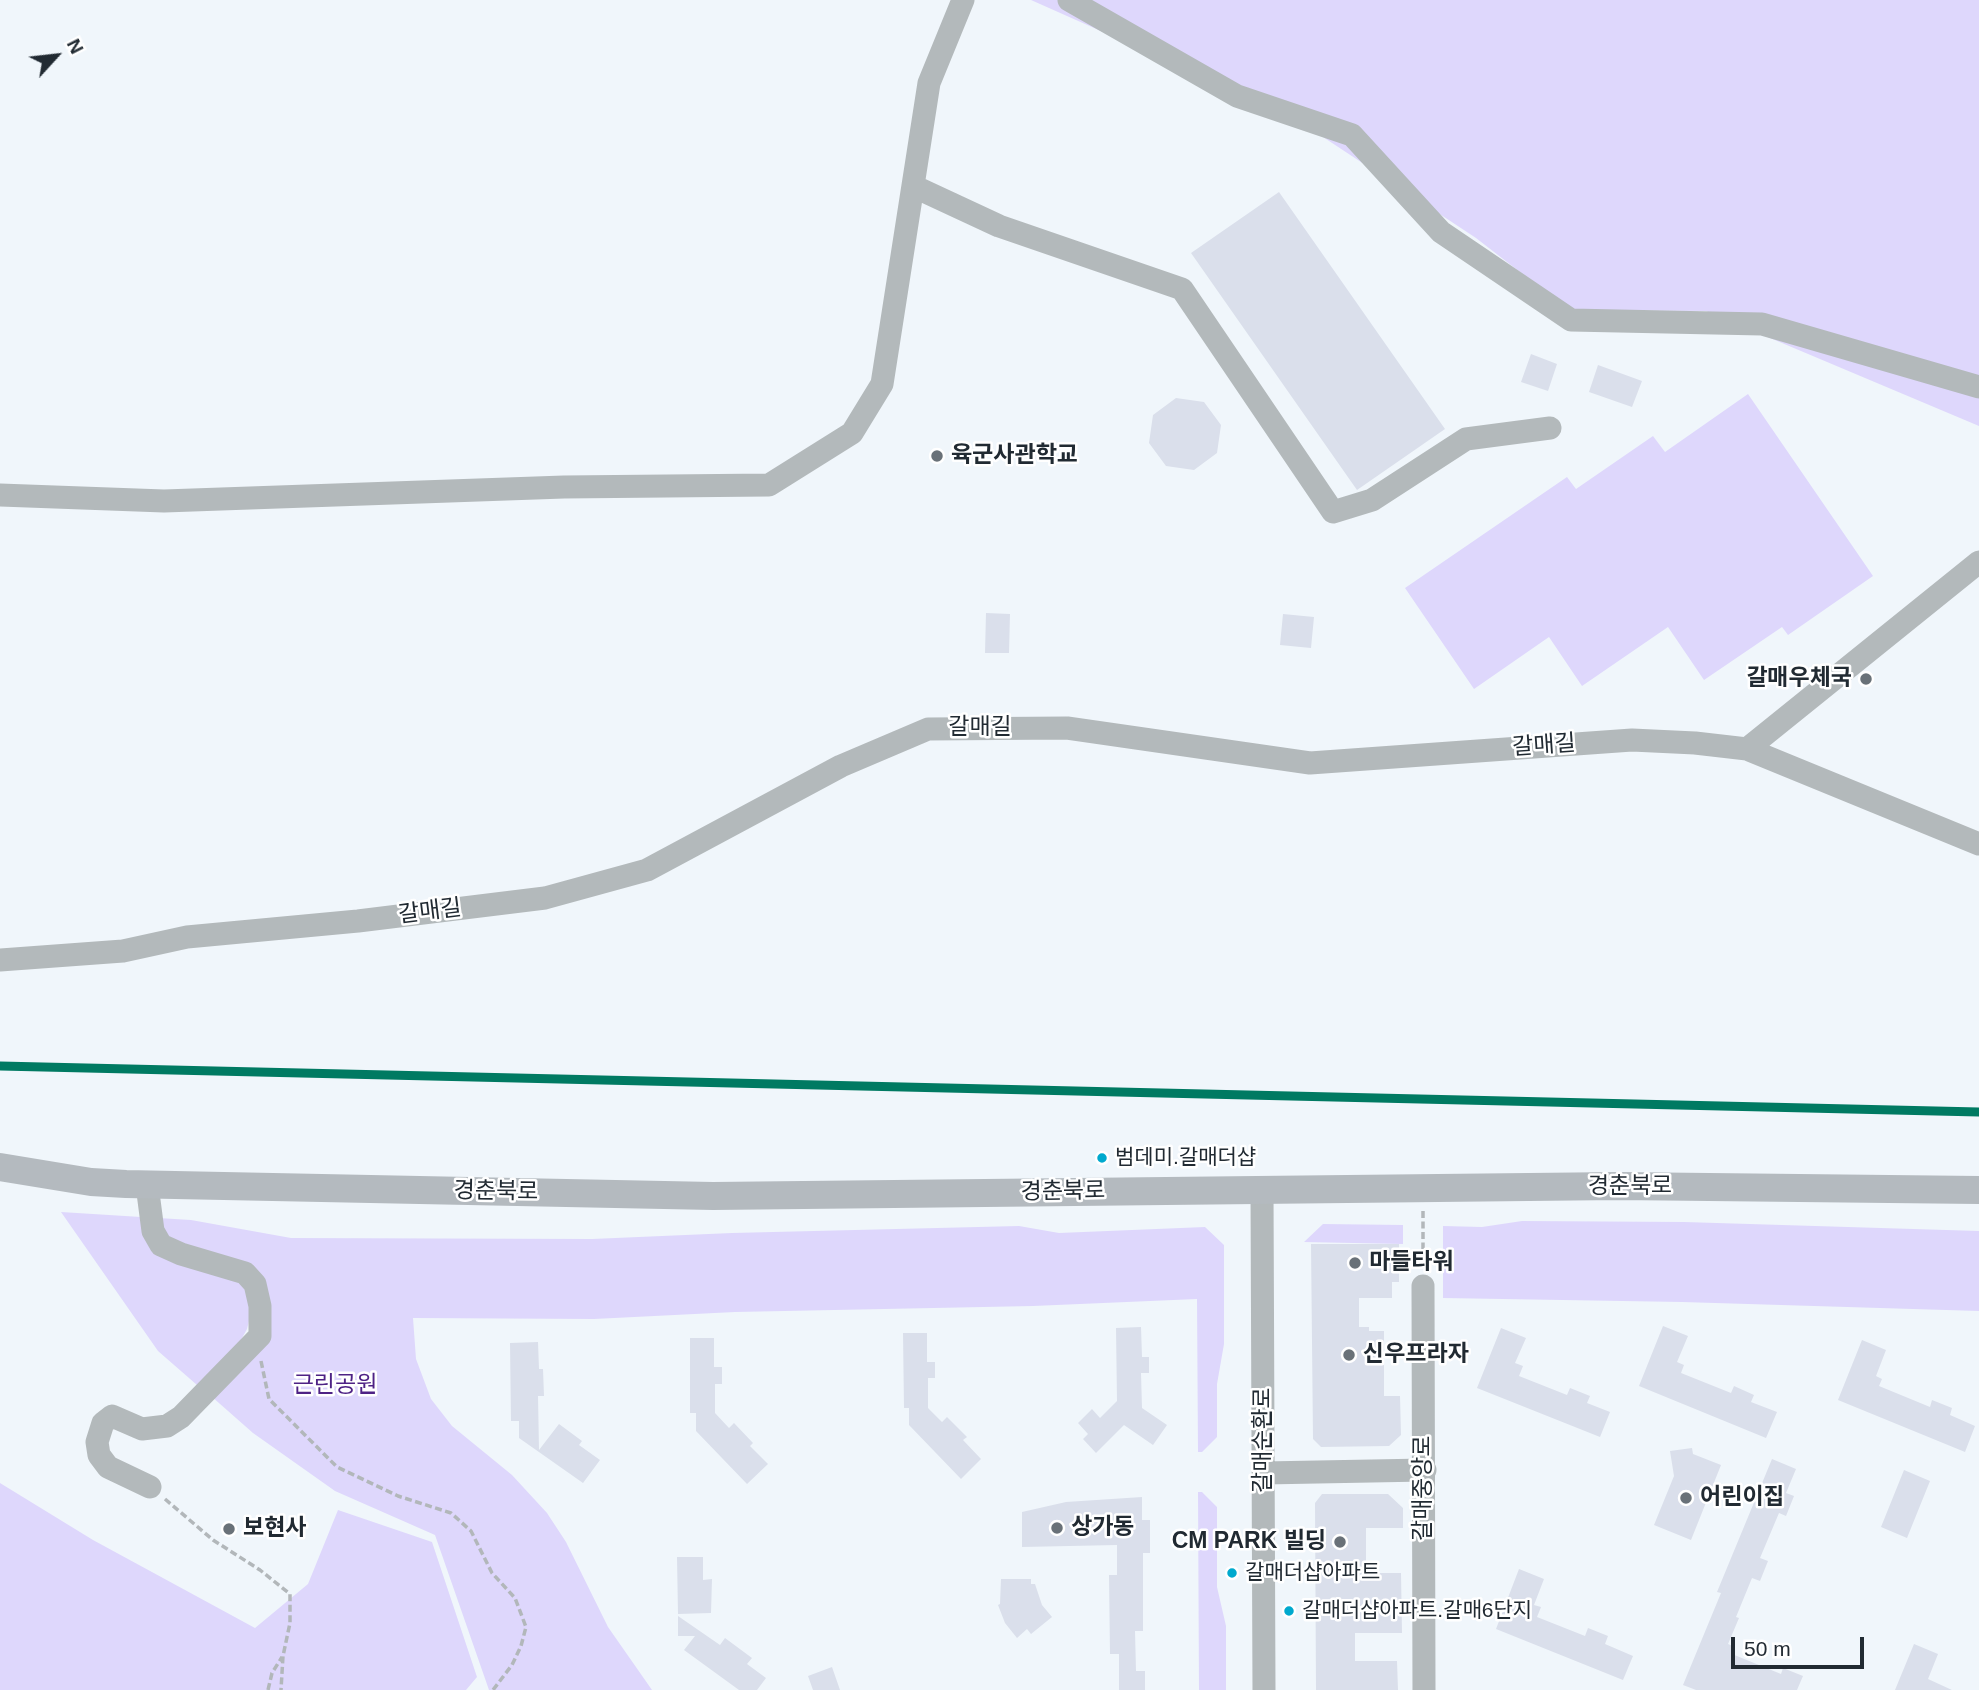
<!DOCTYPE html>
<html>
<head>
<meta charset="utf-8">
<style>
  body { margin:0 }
  #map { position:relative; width:1979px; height:1690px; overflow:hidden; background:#f0f6fb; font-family:Helvetica,sans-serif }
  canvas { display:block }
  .north { position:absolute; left:21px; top:21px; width:70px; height:70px; -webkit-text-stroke:5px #fff; paint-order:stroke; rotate:63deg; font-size:19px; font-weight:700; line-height:28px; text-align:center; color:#212a32 }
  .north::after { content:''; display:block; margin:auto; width:24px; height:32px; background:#212a32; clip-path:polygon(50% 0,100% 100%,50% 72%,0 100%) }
  .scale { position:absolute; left:1731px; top:1637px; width:133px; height:32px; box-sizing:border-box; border:4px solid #212a32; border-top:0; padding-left:9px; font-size:21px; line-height:24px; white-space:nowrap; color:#212a32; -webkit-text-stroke:5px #fff; paint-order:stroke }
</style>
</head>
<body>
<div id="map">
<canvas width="1979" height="1690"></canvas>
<div class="north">N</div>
<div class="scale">50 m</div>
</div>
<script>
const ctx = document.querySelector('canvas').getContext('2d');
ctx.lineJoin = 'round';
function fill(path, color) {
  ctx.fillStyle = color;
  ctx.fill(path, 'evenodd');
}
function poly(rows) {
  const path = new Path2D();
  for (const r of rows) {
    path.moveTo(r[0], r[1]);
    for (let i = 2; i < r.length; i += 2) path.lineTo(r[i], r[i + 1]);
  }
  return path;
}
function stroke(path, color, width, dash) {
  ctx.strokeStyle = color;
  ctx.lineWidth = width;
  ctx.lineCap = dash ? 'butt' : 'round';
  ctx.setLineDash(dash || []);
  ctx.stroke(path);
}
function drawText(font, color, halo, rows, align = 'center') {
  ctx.font = font + ' Helvetica,"Noto Sans KR",sans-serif';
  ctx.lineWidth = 5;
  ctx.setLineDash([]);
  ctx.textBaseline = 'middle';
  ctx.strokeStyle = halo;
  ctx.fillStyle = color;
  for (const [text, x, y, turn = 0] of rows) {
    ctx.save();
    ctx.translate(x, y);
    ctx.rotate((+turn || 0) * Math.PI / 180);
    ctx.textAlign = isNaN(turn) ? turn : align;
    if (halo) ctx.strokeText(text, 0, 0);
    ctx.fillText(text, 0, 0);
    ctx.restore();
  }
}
const green = poly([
  [1031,0,1979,0,1979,426,1706,311,1569,310,1476,238,1320,135,1229,88],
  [1748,394,1873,576,1788,635,1782,627,1704,680,1668,627,1582,686,1549,637,1474,689,1405,588,1567,477,1576,489,1653,436,1665,452],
  [61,1212,141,1217,146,1234,236,1275,248,1292,250,1317,247,1329,241,1340,197,1385,158,1351],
  [158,1218,191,1220,291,1238,592,1239,732,1233,1019,1226,1059,1233,1205,1227,1224,1245,1224,1344,1217,1384,1217,1437,1202,1452,1198,1452,1197,1299,1033,1306,735,1312,594,1319,413,1318,416,1359,431,1399,452,1426,512,1475,547,1513,566,1542,608,1627,652,1690,489,1690,435,1535,335,1491,253,1433,211,1396,245,1360,265,1298,168,1238],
  [1522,1221,1684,1222,1979,1231,1979,1311,1682,1302,1443,1298,1443,1226,1482,1227],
  [1323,1224,1403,1225,1403,1244,1304,1242],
  [0,1483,93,1540,255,1628,308,1584,338,1510,432,1542,477,1677,466,1690,0,1690],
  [1198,1492,1202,1492,1217,1507,1217,1587,1226,1626,1226,1690,1199,1690]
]);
const building = poly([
  [1279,192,1445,429,1357,490,1191,253],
  [1531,354,1557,364,1548,391,1521,382],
  [1598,365,1642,381,1632,407,1589,392],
  [1176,398,1204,402,1221,425,1217,453,1194,470,1166,466,1149,443,1153,415],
  [986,613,1010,614,1009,653,985,653],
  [1283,614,1314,617,1311,648,1280,645],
  [1311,1244,1399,1244,1399,1282,1392,1282,1392,1298,1359,1298,1359,1327,1369,1327,1369,1331,1384,1331,1384,1396,1400,1396,1401,1435,1389,1446,1321,1447,1313,1439],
  [1663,1326,1688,1336,1677,1362,1684,1365,1681,1373,1731,1393,1734,1386,1754,1395,1751,1402,1777,1412,1766,1438,1639,1386],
  [1141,1327,1142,1357,1149,1357,1149,1373,1141,1373,1142,1408,1167,1425,1153,1445,1124,1425,1096,1453,1083,1439,1088,1434,1078,1423,1092,1409,1100,1418,1117,1401,1116,1328],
  [1501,1328,1526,1338,1515,1363,1523,1366,1519,1376,1567,1395,1570,1388,1590,1396,1587,1403,1610,1412,1600,1437,1477,1388],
  [903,1333,927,1333,927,1362,935,1362,935,1378,928,1378,928,1408,942,1422,947,1417,967,1437,963,1440,981,1459,961,1479,909,1425,909,1408,904,1408],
  [690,1338,714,1338,714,1367,722,1367,722,1384,715,1384,715,1413,729,1428,734,1423,753,1443,750,1446,768,1464,747,1484,696,1431,696,1413,690,1413],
  [1862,1340,1886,1350,1876,1376,1882,1379,1879,1386,1930,1407,1932,1400,1952,1408,1950,1415,1975,1426,1965,1452,1838,1400],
  [538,1342,539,1369,543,1369,544,1396,538,1396,539,1450,559,1424,582,1441,579,1445,600,1460,583,1483,519,1438,519,1421,511,1421,510,1343],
  [1692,1448,1693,1454,1721,1465,1691,1540,1654,1525,1674,1476,1670,1451],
  [1772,1459,1796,1469,1786,1493,1794,1496,1786,1516,1779,1513,1760,1558,1768,1561,1760,1581,1752,1578,1736,1617,1739,1618,1728,1644,1735,1647,1732,1654,1781,1674,1783,1668,1803,1676,1797,1690,1696,1690,1683,1685,1721,1593,1717,1592],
  [1904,1470,1930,1481,1907,1538,1881,1527],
  [1322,1494,1388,1494,1403,1508,1403,1528,1366,1528,1366,1573,1401,1573,1402,1633,1355,1633,1355,1661,1397,1661,1398,1690,1316,1690,1315,1503],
  [1142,1497,1142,1520,1150,1520,1150,1553,1143,1553,1143,1631,1135,1631,1136,1671,1145,1671,1145,1690,1119,1690,1119,1654,1110,1654,1109,1575,1117,1575,1117,1545,1022,1547,1022,1512,1066,1502],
  [677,1557,703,1557,703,1580,712,1579,711,1613,678,1614],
  [1519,1569,1544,1579,1534,1605,1541,1607,1537,1617,1585,1636,1588,1628,1608,1636,1605,1644,1633,1656,1623,1680,1496,1629],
  [1001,1579,1031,1579,1031,1584,1035,1584,1042,1605,1052,1617,1031,1634,1027,1629,1017,1638,1005,1623,998,1605,1000,1604],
  [678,1616,720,1645,725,1638,752,1658,747,1664,766,1678,757,1690,739,1690,684,1650,695,1636,678,1636],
  [1914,1644,1938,1654,1928,1679,1952,1690,1895,1690],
  [832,1667,840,1690,813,1690,808,1676]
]);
const path = poly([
  [1423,1211,1423,1266],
  [261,1361,269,1399,337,1467,398,1496,451,1513,471,1531,492,1573,515,1598,526,1627,521,1646,512,1665,493,1690],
  [165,1499,213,1540,260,1570,290,1594,290,1623,283,1656,281,1690],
  [268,1690,272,1673,282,1657]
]);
const minor = poly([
  [1069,0,1237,96,1352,135,1441,232,1571,320,1762,324,1979,387],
  [913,186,999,226,1182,289,1333,512,1372,500,1466,439,1550,428],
  [0,495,164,501,564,487,769,485,852,433,882,384,929,83,963,0],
  [1747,749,1979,562],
  [0,960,123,951,187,937,358,921,545,898,647,870,841,766,928,729,1067,728,1310,763,1632,740,1695,743,1747,749,1979,844],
  [147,1185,153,1231,161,1245,181,1254,245,1273,255,1284,260,1306,260,1336,181,1417,167,1426,142,1429,112,1416,103,1423,97,1442,99,1455,108,1467,150,1487],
  [1262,1190,1264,1690],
  [1423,1286,1424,1690],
  [1264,1473,1425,1470]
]);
const major = poly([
  [0,1167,91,1182,126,1184,713,1196,1619,1186,1979,1190]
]);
const rail1 = poly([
  [0,1066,1979,1112]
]);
const markers = [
  [937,456,7,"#697178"],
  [1866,679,7,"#697178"],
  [1102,1158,6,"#00a9ce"],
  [1355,1263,7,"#697178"],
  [1349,1355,7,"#697178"],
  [1686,1498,7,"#697178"],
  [1057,1528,7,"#697178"],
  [229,1529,7,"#697178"],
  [1340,1542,7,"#697178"],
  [1232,1573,6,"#00a9ce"],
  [1289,1611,6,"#00a9ce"]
];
const busNames = [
  ["범데미.갈매더샵",1115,1158],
  ["갈매더샵아파트",1245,1573],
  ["갈매더샵아파트.갈매6단지",1302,1611]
];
const poiNames = [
  ["육군사관학교",951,456],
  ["갈매우체국",1852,679,"right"],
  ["마들타워",1369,1263],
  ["신우프라자",1363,1355],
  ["어린이집",1700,1498],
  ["상가동",1071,1528],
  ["보현사",243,1529],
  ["CM PARK 빌딩",1326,1542,"right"]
];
const streetNames = [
  ["갈매길",980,728],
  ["갈매길",1544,746,-4],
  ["갈매길",430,912,-7],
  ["경춘북로",1630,1187],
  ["경춘북로",496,1192,1],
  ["경춘북로",1063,1192,-1],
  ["갈매순환로",1264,1440,-90],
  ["갈매중앙로",1424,1488,-90]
];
const parkNames = [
  ["근린공원",335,1386]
];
fill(green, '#ded7fc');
fill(building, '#dadfeb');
stroke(path, '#b2b7ba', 3.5, [7, 3.5]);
stroke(minor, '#b3b9bb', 23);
stroke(major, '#b4babf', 28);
stroke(rail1, '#007a62', 9);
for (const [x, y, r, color] of markers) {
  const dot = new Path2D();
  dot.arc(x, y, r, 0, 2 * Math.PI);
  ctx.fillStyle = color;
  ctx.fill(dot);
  stroke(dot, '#fff', 2.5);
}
drawText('21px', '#212a32', '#fff', busNames, 'left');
drawText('bold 23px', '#212a32', '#fff', poiNames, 'left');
drawText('23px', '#212a32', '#fff', streetNames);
drawText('23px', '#4e2285', '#fff', parkNames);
</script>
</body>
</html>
